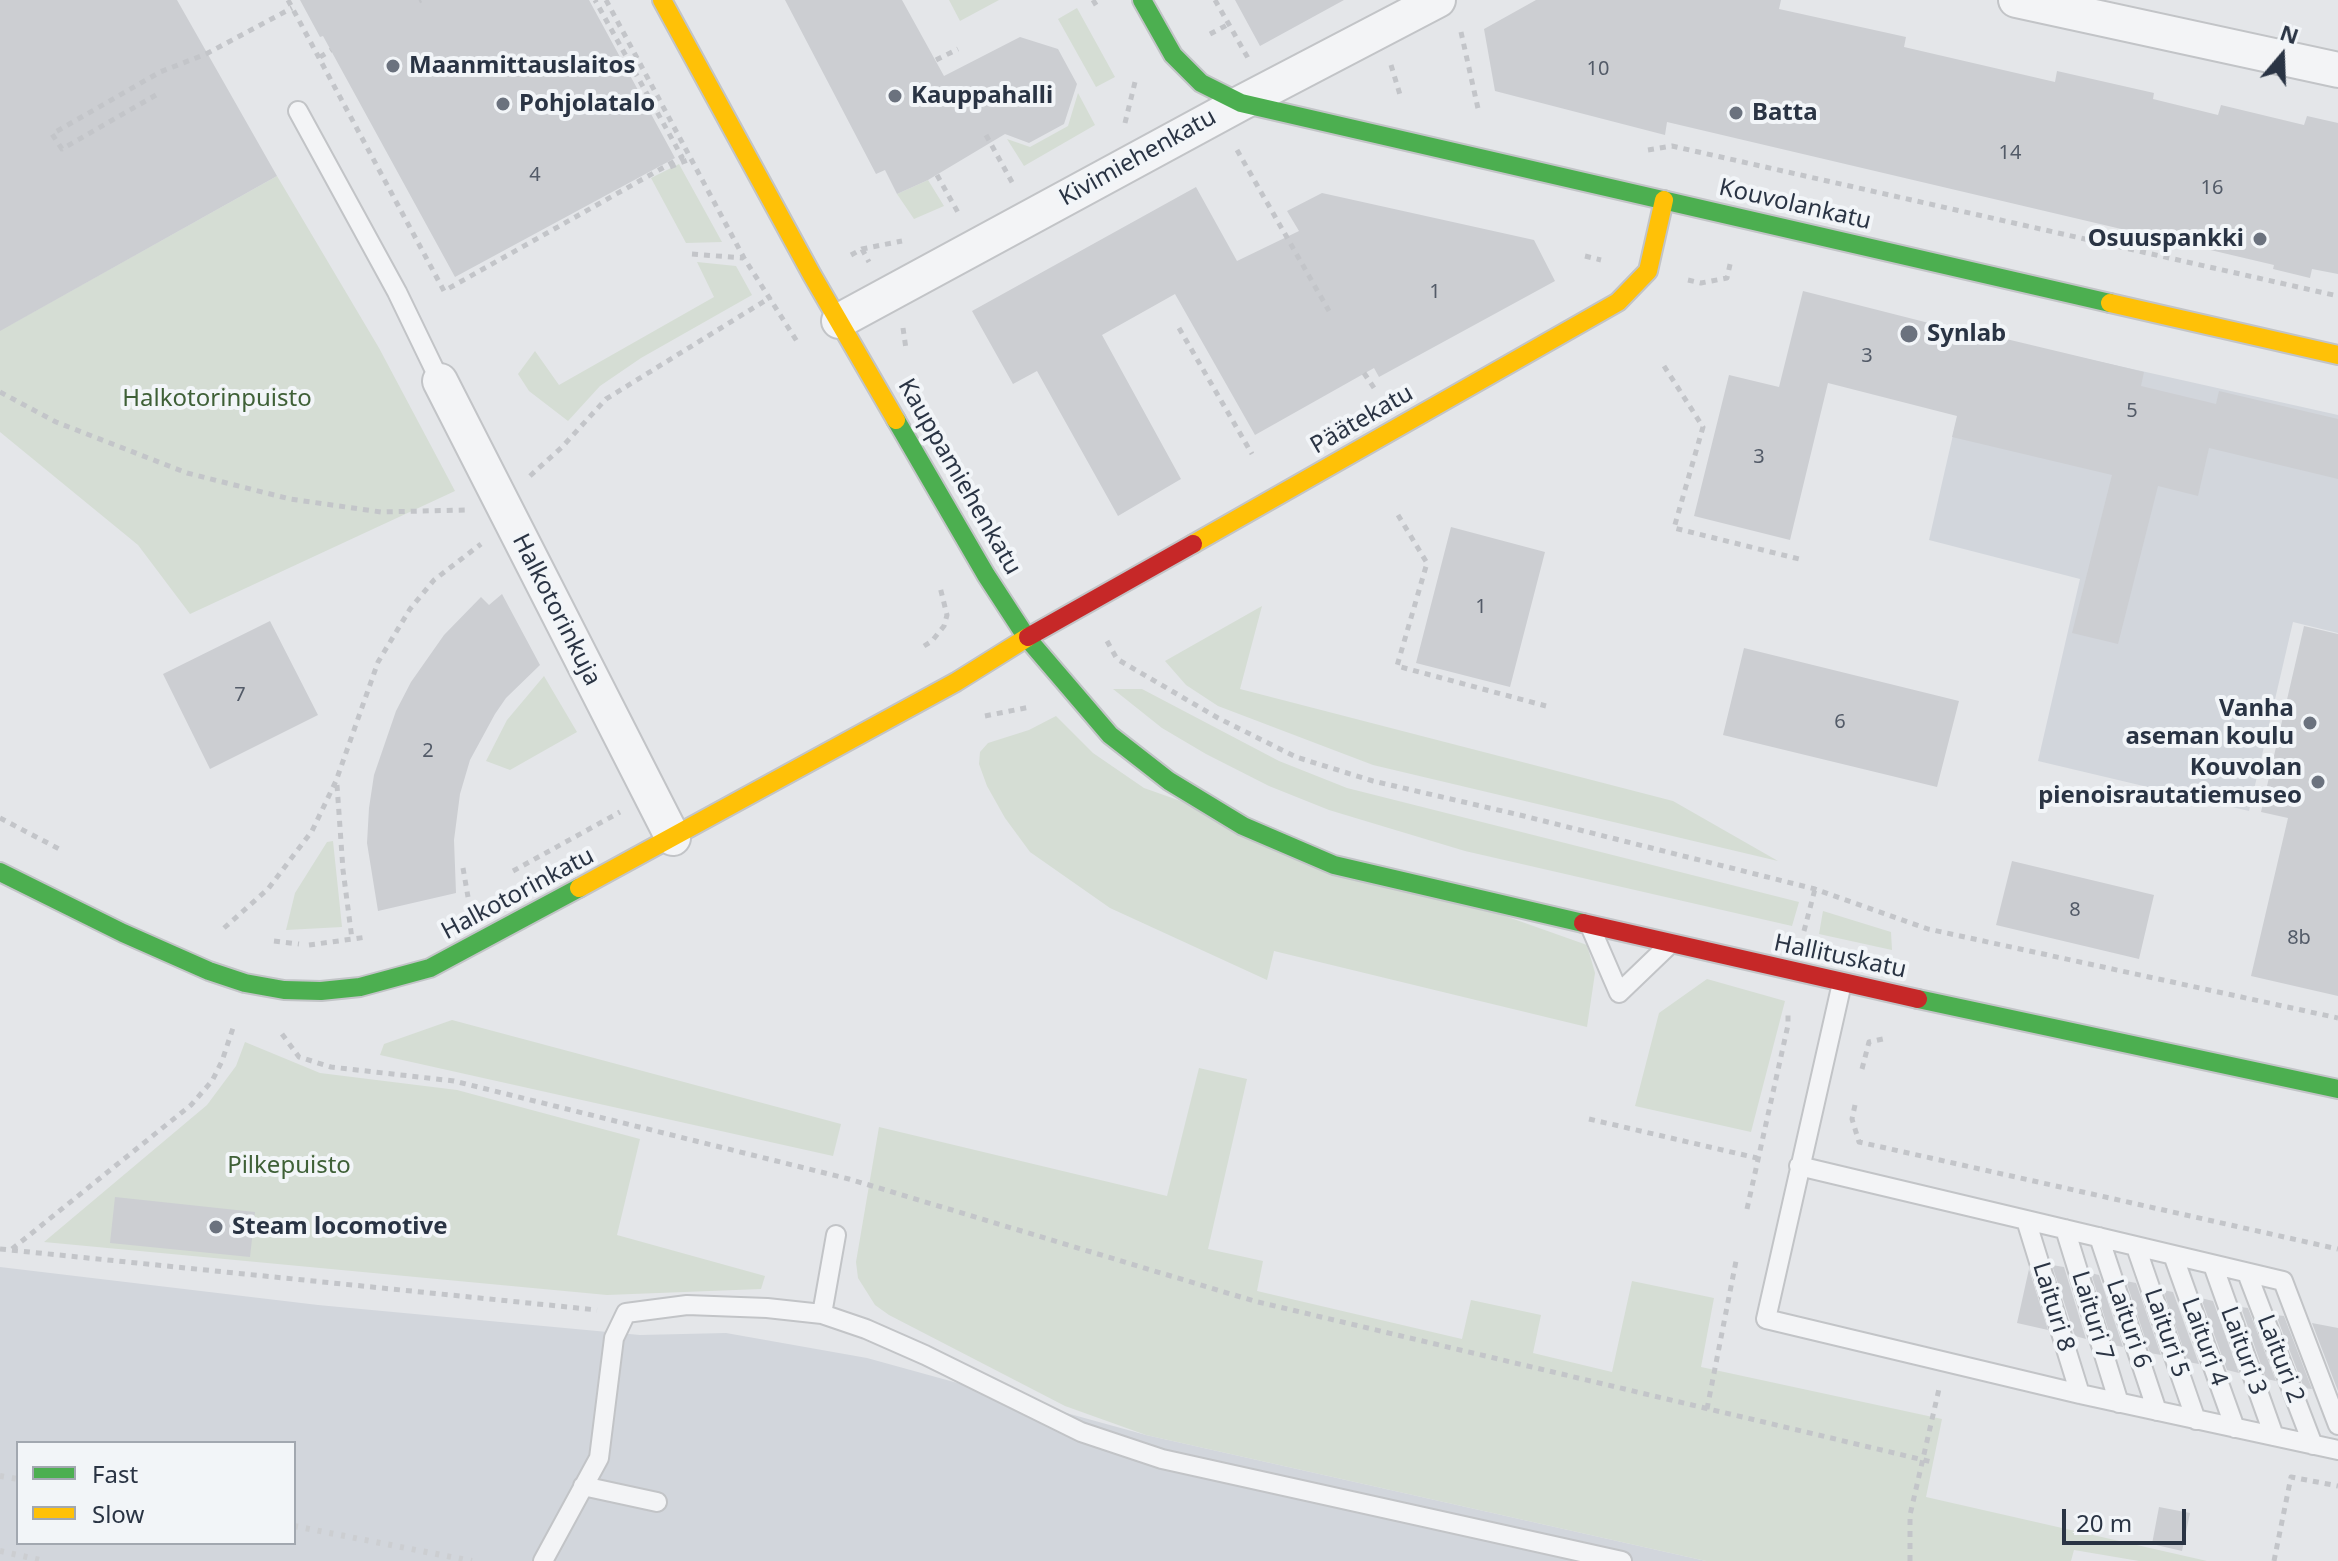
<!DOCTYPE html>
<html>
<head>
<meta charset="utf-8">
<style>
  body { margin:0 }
  #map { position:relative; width:2338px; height:1561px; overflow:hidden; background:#e4e6e9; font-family:"Noto Sans",sans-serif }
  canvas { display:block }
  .legend { position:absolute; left:16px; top:1441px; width:280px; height:104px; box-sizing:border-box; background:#f2f5f8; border:2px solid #a2a8b0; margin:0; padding:10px 14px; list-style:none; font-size:24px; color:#2a3444 }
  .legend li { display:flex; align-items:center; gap:16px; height:40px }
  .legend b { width:40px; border:2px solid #a2a8b0 }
  .north { position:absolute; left:2242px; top:16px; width:80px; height:80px; -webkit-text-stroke:6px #f2f5f8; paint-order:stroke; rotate:19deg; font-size:22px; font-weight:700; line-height:32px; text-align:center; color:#2a3444 }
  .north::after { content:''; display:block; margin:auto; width:28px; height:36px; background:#2a3444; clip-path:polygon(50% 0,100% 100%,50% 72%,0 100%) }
  .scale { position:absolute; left:2062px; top:1509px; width:124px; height:36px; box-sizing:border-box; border:4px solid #2a3444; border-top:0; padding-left:10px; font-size:24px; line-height:28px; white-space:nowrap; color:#2a3444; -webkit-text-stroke:6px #f2f5f8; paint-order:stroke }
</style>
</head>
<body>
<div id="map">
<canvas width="2338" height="1561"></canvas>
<ul class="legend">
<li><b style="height:10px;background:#4caf50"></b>Fast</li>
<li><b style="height:10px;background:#ffc107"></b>Slow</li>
</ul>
<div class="north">N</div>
<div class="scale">20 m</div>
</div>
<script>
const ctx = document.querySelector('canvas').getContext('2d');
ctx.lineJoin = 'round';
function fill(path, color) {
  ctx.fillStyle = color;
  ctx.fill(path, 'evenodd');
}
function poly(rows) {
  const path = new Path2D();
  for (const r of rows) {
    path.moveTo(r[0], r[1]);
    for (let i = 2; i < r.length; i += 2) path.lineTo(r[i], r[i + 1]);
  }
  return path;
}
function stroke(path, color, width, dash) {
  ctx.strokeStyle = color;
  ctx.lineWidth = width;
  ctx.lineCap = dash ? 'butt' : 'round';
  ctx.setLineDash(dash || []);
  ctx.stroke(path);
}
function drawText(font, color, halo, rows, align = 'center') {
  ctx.font = font + ' "Noto Sans",sans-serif';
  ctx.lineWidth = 8;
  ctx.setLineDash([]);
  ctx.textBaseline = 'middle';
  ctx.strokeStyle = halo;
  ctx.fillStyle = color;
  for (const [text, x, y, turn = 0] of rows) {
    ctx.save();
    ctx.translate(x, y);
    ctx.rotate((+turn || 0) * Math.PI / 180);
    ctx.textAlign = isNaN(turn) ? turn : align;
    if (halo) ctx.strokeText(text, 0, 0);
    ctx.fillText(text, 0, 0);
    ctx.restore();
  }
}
const built = poly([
  [1976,334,2338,415,2338,633,2293,622,2249,811,2038,761,2080,579,1929,540],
  [0,1267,318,1305,640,1335,726,1333,867,1358,1146,1435,1706,1561,0,1561],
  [18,1443,294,1443,294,1543,18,1543]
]);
const green = poly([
  [949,0,999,0,960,21],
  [1077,8,1115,77,1096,87,1058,19],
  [1078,93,1095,125,1024,166,1007,139,1030,147,1068,126],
  [679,164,722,242,686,243,651,178],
  [277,176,379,348,455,491,190,614,138,545,0,432,0,308,10,325],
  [928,180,944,206,914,219,897,194],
  [697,262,736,266,752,295,641,358,600,386,568,421,529,391,518,374,535,351,559,385,714,297],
  [1262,606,1240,689,1673,801,1778,861,1373,765,1218,706,1186,685,1165,661],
  [544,676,577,732,510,770,486,761,507,720],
  [1113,689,1142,689,1279,761,1347,788,1799,902,1792,926,1465,851,1329,810,1269,786,1206,754,1162,728],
  [1056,716,1093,753,1144,788,1587,945,1595,973,1587,1027,1274,951,1267,980,1110,908,1030,852,1005,818,987,786,979,764,980,752,988,743,1029,730],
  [333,841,342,927,286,930,295,893,327,842],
  [1823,911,1891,932,1892,950,1819,934],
  [1707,979,1785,1001,1751,1132,1635,1106,1659,1013],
  [452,1020,841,1124,833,1156,380,1055,384,1044],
  [245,1042,320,1073,457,1090,640,1139,617,1235,765,1276,761,1289,607,1295,44,1242,207,1105,236,1066],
  [1199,1068,1247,1079,1208,1249,1263,1261,1257,1291,1462,1339,1471,1300,1541,1315,1533,1353,1612,1372,1632,1281,1714,1298,1701,1367,1942,1419,1926,1497,2207,1561,2139,1561,2074,1550,2071,1561,1706,1561,1146,1435,1065,1406,889,1315,875,1305,858,1278,856,1262,879,1127,1167,1196]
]);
const building = poly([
  [0,0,177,0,277,176,0,331],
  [300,0,589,0,675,158,455,277,323,36,320,37],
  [785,0,902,0,944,76,1020,37,1058,49,1077,84,1064,124,1029,143,1005,134,928,180,897,194,885,170,876,174],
  [1235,0,1344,0,1260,46],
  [1536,0,1781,0,1779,9,1906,37,1904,47,2055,82,2057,71,2154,93,2153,99,2218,115,2221,105,2304,125,2307,116,2338,123,2338,274,2312,269,2310,278,2273,269,2274,265,1667,122,1665,135,1495,91,1484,29],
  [1196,187,1237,261,1299,231,1287,211,1322,193,1534,240,1555,281,1379,377,1374,368,1255,435,1175,294,1102,335,1181,479,1118,516,1037,371,1013,384,972,311],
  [1803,291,1976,335,1977,332,2144,372,2141,386,2216,404,2219,391,2338,419,2338,479,2209,448,2198,496,2158,486,2118,644,2072,633,2112,475,1952,437,1957,416,1828,383,1790,540,1694,516,1729,375,1779,387],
  [1451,527,1545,552,1510,687,1416,663],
  [502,594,540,665,506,698,495,714,470,760,460,794,454,840,456,893,378,911,367,843,369,808,374,775,396,711,411,682,444,635,481,597,489,605],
  [270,621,318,715,210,769,163,674],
  [2304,626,2338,634,2338,996,2251,976,2288,818,2261,812],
  [1744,648,1959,701,1937,787,1723,735],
  [2012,861,2154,895,2139,959,1996,925],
  [115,1197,255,1212,250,1257,110,1243],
  [2052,1265,2064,1267,2086,1339,2075,1336],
  [2029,1269,2048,1330,2017,1323],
  [2091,1273,2099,1275,2123,1347,2113,1345],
  [2126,1281,2136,1283,2161,1355,2150,1353],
  [2163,1290,2173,1292,2199,1364,2188,1362],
  [2201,1298,2213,1301,2239,1373,2227,1370],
  [2241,1307,2248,1308,2276,1381,2266,1379],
  [2276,1315,2284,1316,2312,1389,2304,1388],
  [2312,1323,2338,1328,2338,1391],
  [2159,1507,2190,1513,2182,1551,2152,1544]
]);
const path = poly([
  [288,0,444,291,682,157,595,0],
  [606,0,744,258,798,343],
  [1093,0,1099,10],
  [1215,0,1248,58],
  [419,1,421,0],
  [1461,32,1479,113],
  [1210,34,1229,24],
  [320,57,331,50],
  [936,60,958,49],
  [1391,65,1401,98],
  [156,95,62,149,52,134,160,72,206,54],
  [1125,123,1136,78],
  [986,135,1013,184],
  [1237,150,1329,311],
  [1648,150,1672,146,2338,296],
  [670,167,690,159],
  [937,175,960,216],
  [862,249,869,262],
  [692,254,743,258],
  [851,255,862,249,902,241],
  [1585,256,1601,260],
  [1688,280,1701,283,1727,278,1731,260],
  [903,328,906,349],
  [1179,328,1252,454],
  [1664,366,1703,427,1674,528,1799,559],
  [1364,373,1374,388],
  [0,392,56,422,187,473,290,499,381,512,465,510],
  [530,476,562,447,606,399,771,297],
  [1398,515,1427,563,1397,666,1546,706],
  [1107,641,1117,659,1218,718,1296,757,1373,781,1524,816,1815,889,1928,929,2338,1018],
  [924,646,932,641,944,626,947,615,940,587],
  [985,716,1030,707],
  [337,785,343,870,352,939],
  [0,818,63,851],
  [463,868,468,897],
  [513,871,620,812],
  [224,928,268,889,312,831,336,781,378,662,410,609,434,580,481,544],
  [1804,931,1815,889],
  [274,941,299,944],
  [309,945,367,937],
  [282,1034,299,1057,331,1067,454,1081,849,1179,1254,1301,1932,1462],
  [1862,1069,1869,1042,1887,1038],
  [1855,1105,1852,1119,1859,1142,2338,1249],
  [1589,1119,1757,1158],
  [1747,1209,1788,1025,1788,1015],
  [0,1249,597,1310],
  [12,1249,191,1105,212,1081,222,1061,234,1025],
  [1707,1409,1737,1256],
  [1910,1561,1910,1515,1939,1389],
  [2274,1561,2291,1477,2338,1486]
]);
const lane = poly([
  [298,111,397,292,440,381],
  [1590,926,1619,993,1669,945],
  [1842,983,1766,1319,2080,1394,2338,1450],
  [1799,1166,2283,1281,2338,1425],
  [2026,1220,2080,1394],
  [2065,1229,2119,1403],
  [836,1235,822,1314,866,1329,925,1355,1081,1432,1162,1459,1622,1561],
  [2099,1237,2157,1411],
  [2136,1247,2196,1420],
  [2173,1255,2235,1428],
  [2213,1265,2274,1436],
  [2247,1273,2313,1445],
  [583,1486,657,1502],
  [543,1561,599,1458,614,1338,626,1313,687,1305,767,1308,822,1314]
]);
const street = poly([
  [2016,0,2338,70],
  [839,321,1241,103,1438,0],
  [440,381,673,838]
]);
const fast = poly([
  [1142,0,1173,55,1201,83,1241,103,2110,303],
  [896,420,986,575,1027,638,1110,735,1169,781,1243,826,1334,865,1583,923],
  [0,872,123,933,209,971,245,983,284,990,321,991,360,987,430,968,579,888],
  [1918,999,2338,1089]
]);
const slow = poly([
  [662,0,812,275,896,420],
  [2110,303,2338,355],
  [1193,544,1618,302,1648,271,1664,200],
  [579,888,956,682,1028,637]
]);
const jam = poly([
  [1028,637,1193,544],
  [1583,923,1918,999]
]);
const rail = poly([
  [0,1476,18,1479],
  [294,1526,472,1561],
  [0,1551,45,1561]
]);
const pathBridge = poly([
  [206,54,292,8]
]);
const markers = [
  [393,66,8,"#6b727e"],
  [895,96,8,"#6b727e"],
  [503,104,8,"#6b727e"],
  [1736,113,8,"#6b727e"],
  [2260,239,8,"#6b727e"],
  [1909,334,10,"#6b727e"],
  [2310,723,8,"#6b727e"],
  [2318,782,8,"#6b727e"],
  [216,1227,8,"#6b727e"]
];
const numberNames = [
  ["10",1598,69],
  ["14",2010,153],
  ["4",535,175],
  ["16",2212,188],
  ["1",1435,292],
  ["3",1867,356],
  ["5",2132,411],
  ["3",1759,457],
  ["1",1481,607],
  ["7",240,695],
  ["6",1840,722],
  ["2",428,751],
  ["8",2075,910],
  ["8b",2299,938]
];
const poiNames = [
  ["Maanmittauslaitos",409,66],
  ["Kauppahalli",911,96],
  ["Pohjolatalo",519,104],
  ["Batta",1752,113],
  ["Osuuspankki",2244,239,"right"],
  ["Synlab",1927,334],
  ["Vanha",2294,709,"right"],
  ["aseman koulu",2294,737,"right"],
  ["Kouvolan",2302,768,"right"],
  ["pienoisrautatiemuseo",2302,796,"right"],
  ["Steam locomotive",232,1227]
];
const streetNames = [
  ["Kivimiehenkatu",1138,158,-29],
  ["Kouvolankatu",1795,205,13],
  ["Päätekatu",1362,420,-30],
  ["Kauppamiehenkatu",959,477,60],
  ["Halkotorinkuja",556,610,63],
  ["Halkotorinkatu",518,894,-28],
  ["Hallituskatu",1840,957,12],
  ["Laituri 8",2053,1307,73],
  ["Laituri 7",2092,1316,73],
  ["Laituri 6",2128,1324,71],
  ["Laituri 5",2166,1333,71],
  ["Laituri 4",2204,1342,70],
  ["Laituri 3",2243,1351,70],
  ["Laituri 2",2280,1359,69]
];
const parkNames = [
  ["Halkotorinpuisto",217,399],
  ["Pilkepuisto",289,1166]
];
fill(built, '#d2d6dc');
fill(green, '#d5ddd4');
fill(building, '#ccced2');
stroke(lane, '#c2c4c7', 22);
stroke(street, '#c2c4c7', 38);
stroke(fast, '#c2c4c7', 22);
stroke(slow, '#c2c4c7', 22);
stroke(jam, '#c2c4c7', 22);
stroke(path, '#c3c5c9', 5, [6, 6]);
stroke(lane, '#f3f4f6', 18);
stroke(street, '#f3f4f6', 34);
stroke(fast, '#4caf50', 18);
stroke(slow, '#ffc107', 18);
stroke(jam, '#c62828', 18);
stroke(rail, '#ccced1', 6, [4, 8]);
stroke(pathBridge, '#c3c5c9', 5, [6, 6]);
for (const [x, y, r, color] of markers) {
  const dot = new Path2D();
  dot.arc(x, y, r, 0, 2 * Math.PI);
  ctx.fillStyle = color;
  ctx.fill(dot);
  stroke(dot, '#f2f5f8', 3);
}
drawText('20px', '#535b68', null, numberNames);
drawText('bold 24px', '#2a3444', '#f2f5f8', poiNames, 'left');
drawText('24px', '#2a3444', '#f2f5f8', streetNames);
drawText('24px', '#3f6037', '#f2f5f8', parkNames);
</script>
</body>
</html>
